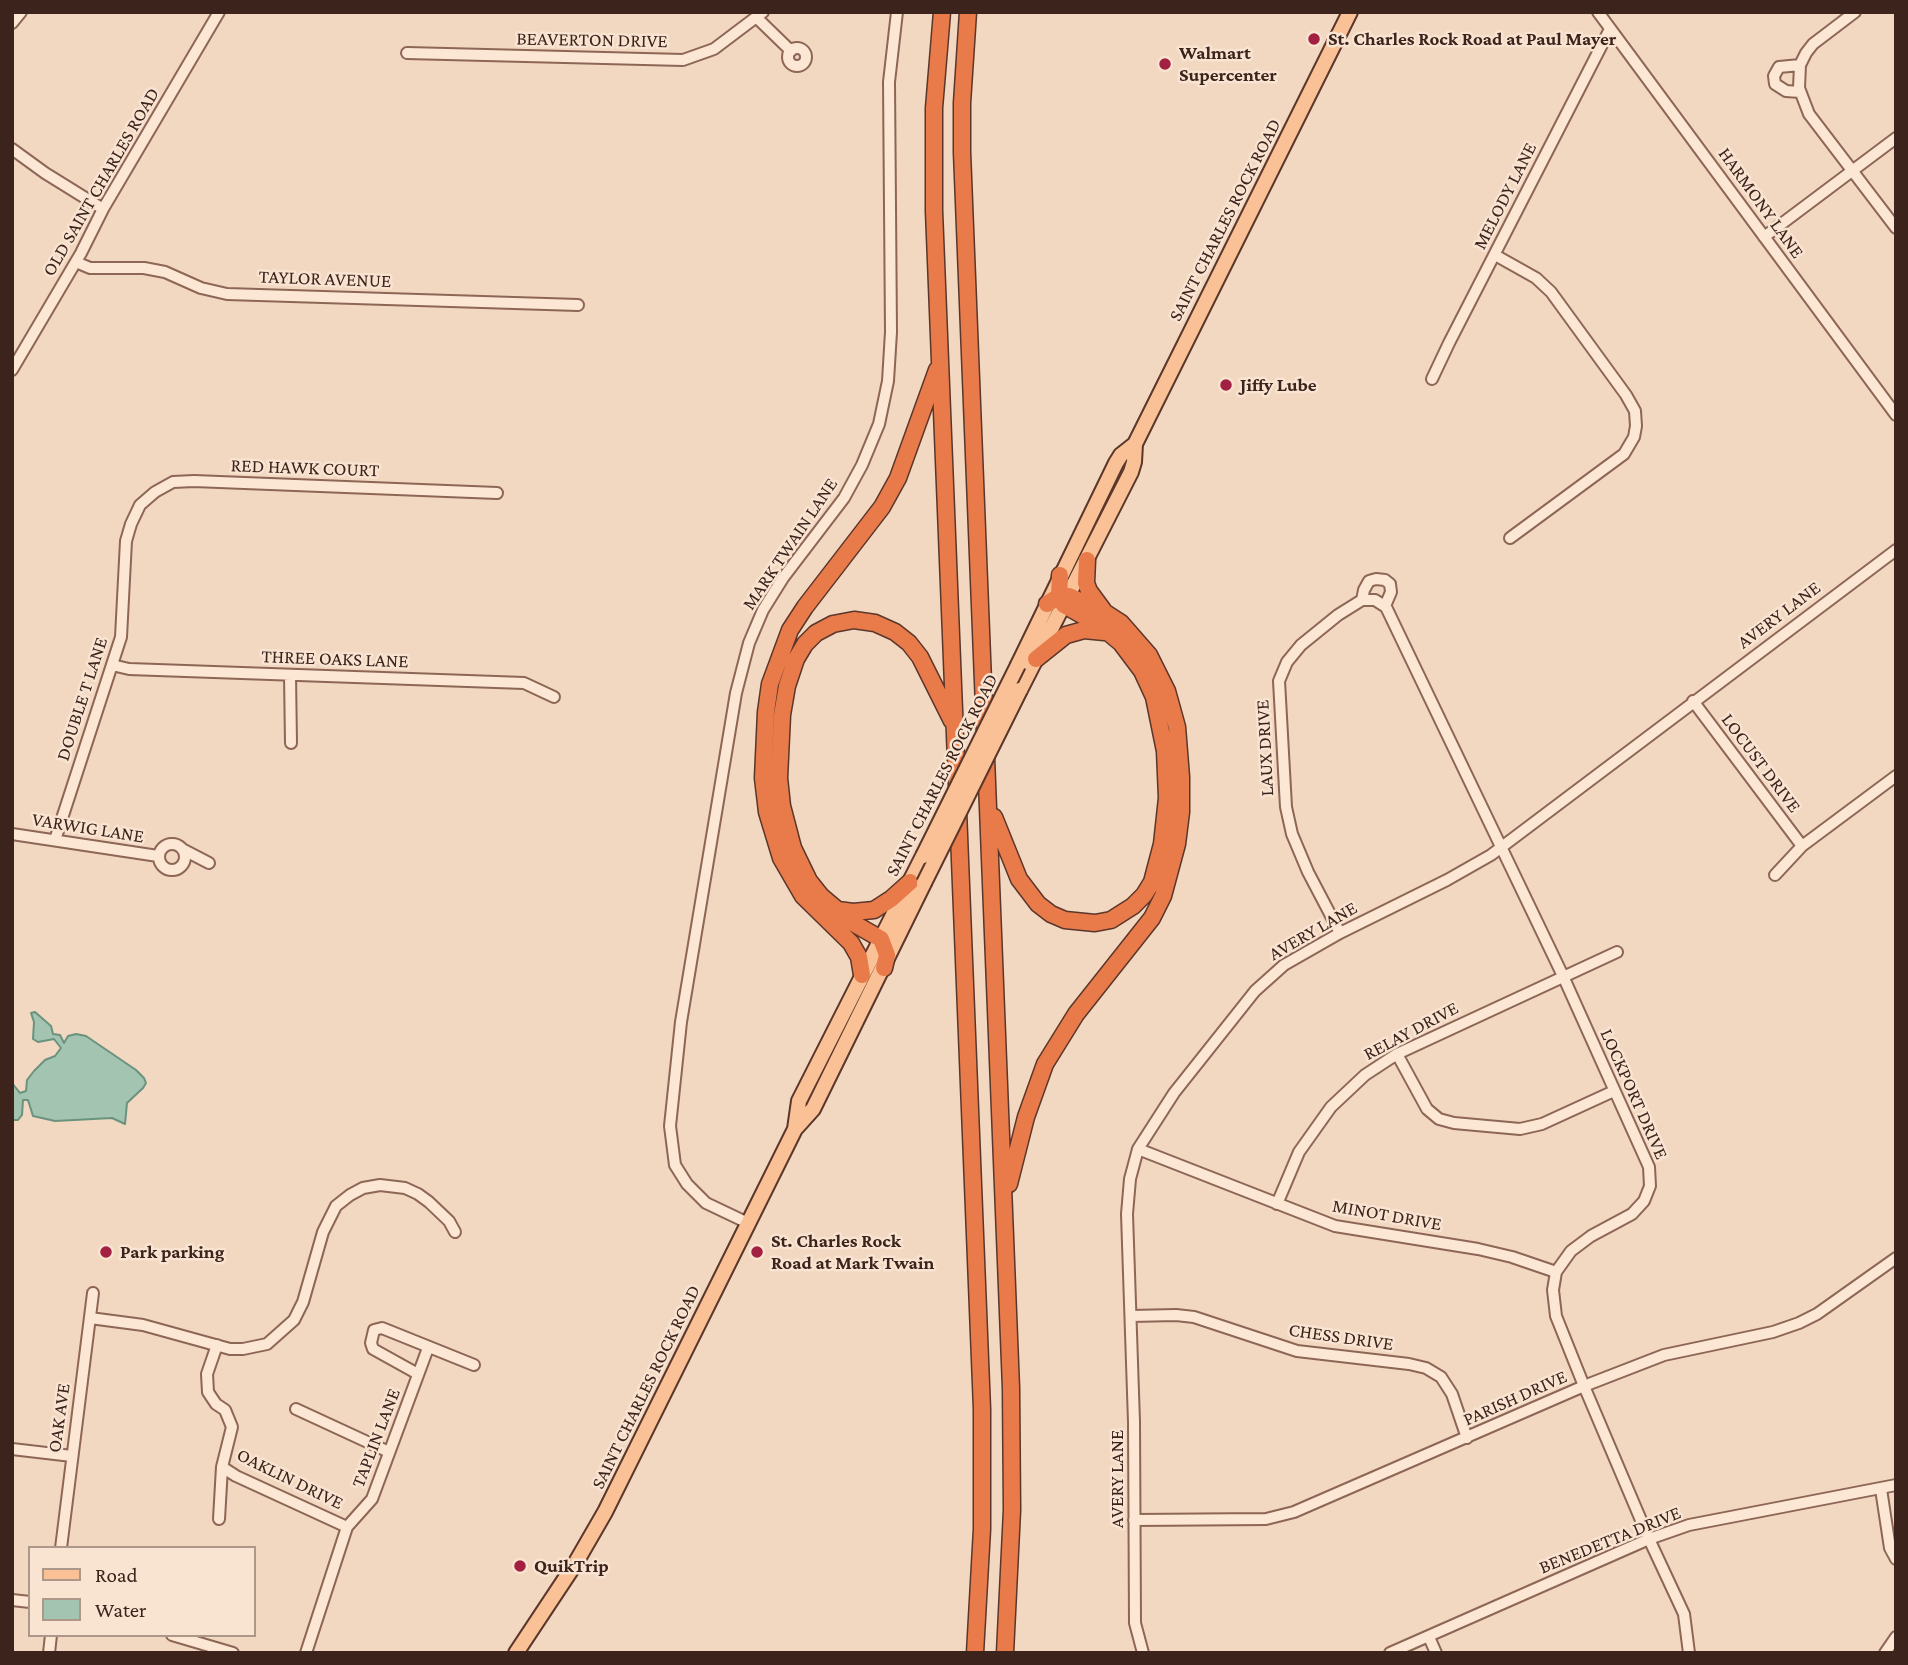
<!DOCTYPE html>
<html>
<head>
<meta charset="utf-8">
<style>
  body { margin:0 }
  #map { position:relative; width:1908px; height:1665px; overflow:hidden; background:#f2d7c1; font-family:"Crimson Pro",serif }
  canvas { display:block }
  .frame { position:absolute; inset:0; border:14px solid #3c241c; pointer-events:none }
  .legend { position:absolute; left:28px; top:1546px; width:228px; height:91px; box-sizing:border-box; background:#f9e3d1; border:2px solid #ad9789; margin:0; padding:9px 12px; list-style:none; font-size:21px; color:#3c241c }
  .legend li { display:flex; align-items:center; gap:14px; height:35px }
  .legend b { width:35px; border:2px solid #ad9789 }
</style>
</head>
<body>
<div id="map">
<canvas width="1908" height="1665"></canvas>
<div class="frame"></div>
<ul class="legend">
<li><b style="height:9px;background:#f9c195"></b>Road</li>
<li><b style="height:19px;background:#a4c4b2"></b>Water</li>
</ul>
</div>
<script>
const ctx = document.querySelector('canvas').getContext('2d');
ctx.lineJoin = 'round';
function fill(path, color) {
  ctx.fillStyle = color;
  ctx.fill(path, 'evenodd');
}
function poly(rows) {
  const path = new Path2D();
  for (const r of rows) {
    if (r.length === 3) {
      path.moveTo(r[0] + r[2], r[1]);
      path.arc(r[0], r[1], r[2], 0, 2 * Math.PI);
      continue;
    }
    path.moveTo(r[0], r[1]);
    for (let i = 2; i < r.length; i += 2) path.lineTo(r[i], r[i + 1]);
  }
  return path;
}
function stroke(path, color, width, dash) {
  ctx.strokeStyle = color;
  ctx.lineWidth = width;
  ctx.lineCap = dash ? 'butt' : 'round';
  ctx.setLineDash(dash || []);
  ctx.stroke(path);
}
function drawText(font, color, halo, rows, align = 'center') {
  ctx.font = font + ' "Crimson Pro",serif';
  ctx.lineWidth = 5;
  ctx.setLineDash([]);
  ctx.textBaseline = 'middle';
  ctx.strokeStyle = halo;
  ctx.fillStyle = color;
  for (const [text, x, y, turn = 0] of rows) {
    ctx.save();
    ctx.translate(x, y);
    ctx.rotate((+turn || 0) * Math.PI / 180);
    ctx.textAlign = isNaN(turn) ? turn : align;
    if (halo) ctx.strokeText(text, 0, 0);
    ctx.fillText(text, 0, 0);
    ctx.restore();
  }
}
const water = poly([
  [35,1012,51,1026,53,1034,60,1035,64,1043,68,1036,76,1034,86,1036,136,1070,144,1078,146,1083,143,1088,127,1103,125,1124,112,1118,55,1121,33,1116,28,1100,23,1100,22,1115,18,1120,12,1120,12,1083,20,1093,26,1091,27,1080,34,1071,45,1060,55,1056,61,1048,54,1039,38,1042,33,1039,34,1022,31,1013,35,1012]
]);
const minor = poly([
  [1598,12,1896,415],
  [1855,12,1813,44,1806,53,1800,65,1799,88,1809,114,1896,228],
  [757,18,791,51],
  [12,23,21,12],
  [797,57,9],
  [407,53,683,60,714,49,763,12],
  [1800,92,1786,91,1775,84,1774,76,1779,67,1800,65],
  [12,149,45,173,103,209],
  [1764,237,1896,138],
  [1495,255,1536,278,1551,292,1626,395,1635,411,1636,426,1634,437,1624,454,1510,538],
  [76,262,90,268,144,268,165,272,201,288,227,294,578,305],
  [12,370,81,253,103,209,219,12],
  [1432,379,1449,343,1610,29],
  [1362,600,1364,590,1369,581,1376,579,1385,580,1390,584,1391,592,1385,606],
  [112,665,129,669,524,683,554,697],
  [290,675,291,743],
  [1693,701,1802,846],
  [12,834,158,856],
  [55,840,121,637,126,541,131,524,140,505,155,492,173,482,194,481,497,493],
  [172,857,13],
  [182,849,209,863],
  [1775,875,1802,846,1896,776],
  [1340,933,1308,872,1292,834,1286,807,1279,681,1287,662,1301,645,1338,615,1362,600,1375,600,1386,607,1563,976,1649,1167,1650,1186,1644,1201,1632,1214,1591,1236,1571,1251,1556,1272,1553,1290,1556,1316,1584,1386,1649,1539,1684,1614,1689,1653],
  [1397,1054,1427,1109,1439,1119,1454,1123,1520,1129,1542,1124,1614,1091],
  [1138,1149,1335,1226,1478,1249,1512,1257,1556,1272],
  [1277,1204,1299,1152,1331,1107,1365,1075,1397,1054,1617,952],
  [748,1223,706,1203,687,1184,675,1165,670,1126,681,1022,736,693,749,643,763,610,783,578,844,498,862,465,879,424,888,381,891,332,889,82,897,12],
  [1131,1316,1176,1315,1194,1317,1297,1351,1409,1364,1426,1368,1441,1377,1452,1394,1467,1438],
  [90,1318,143,1325,230,1349,243,1349,267,1344,294,1320,303,1302,323,1232,336,1206,350,1195,363,1188,380,1185,405,1188,418,1194,429,1202,449,1221,455,1232],
  [217,1345,207,1374,208,1392,216,1404,225,1410,232,1427,222,1467,236,1476,347,1527],
  [418,1374,373,1349,371,1343,374,1330,382,1328,474,1365],
  [296,1409,389,1452],
  [12,1449,72,1456],
  [1881,1489,1890,1548,1896,1559],
  [219,1519,222,1467],
  [1134,1520,1266,1519,1294,1512,1584,1386,1664,1355,1773,1332,1799,1323,1817,1314,1896,1258],
  [61,1548,93,1293],
  [12,1600,30,1602],
  [172,1635,233,1653],
  [1429,1637,1436,1653],
  [49,1653,51,1635],
  [306,1653,347,1527,372,1499,428,1348],
  [1143,1653,1135,1623,1134,1422,1127,1214,1130,1179,1138,1149,1174,1093,1255,991,1284,965,1340,933,1447,880,1491,855,1896,550],
  [1390,1653,1649,1539,1689,1525,1896,1485],
  [1885,1653,1896,1637]
]);
const major = poly([
  [1018,665,1116,463,1121,455,1135,444],
  [1020,690,1131,472,1134,462,1135,444,1350,12],
  [795,1129,813,1109,924,883],
  [516,1653,575,1564,605,1512,795,1129,799,1101,923,856]
]);
const highway = poly([
  [942,12,934,108,934,211,982,1409,982,1529,975,1653],
  [968,12,962,103,962,152,1011,1388,1012,1510,1005,1653],
  [1087,560,1086,583,1089,591,1103,610],
  [1036,659,1066,635,1084,630,1104,632],
  [994,817,1019,879,1038,904,1051,914,1065,920,1095,923,1111,920,1133,906,1144,895,1152,882,1162,844,1167,798,1165,751,1154,697,1142,671,1121,643,1098,624,1064,605,1059,596,1060,575],
  [838,910,853,912,874,910,891,899,910,882],
  [884,968,887,955,881,939,853,923,821,896,809,881,793,848,782,806,779,778,782,715,787,686,796,659,805,644,816,633,833,624,854,620,875,623,895,632,909,643,920,657,952,721],
  [862,975,859,957,851,943,803,896,781,858,767,812,763,778,766,712,770,684,790,630,805,607,882,507,898,478,937,370],
  [1009,1184,1026,1117,1045,1064,1076,1014,1152,918,1163,896,1177,844,1181,812,1181,777,1177,727,1167,691,1149,655,1121,623,1104,612,1069,596,1059,596,1047,604]
]);
const majorBridge = poly([
  [923,856,1018,665],
  [924,883,1020,690]
]);
const markers = [
  [1314,39,7,"#a22142"],
  [1165,64,7,"#a22142"],
  [1226,385,7,"#a22142"],
  [106,1252,7,"#a22142"],
  [757,1252,7,"#a22142"],
  [520,1566,7,"#a22142"]
];
const poiNames = [
  ["St. Charles Rock Road at Paul Mayer",1328,39],
  ["Walmart",1179,53],
  ["Supercenter",1179,75],
  ["Jiffy Lube",1240,385],
  ["St. Charles Rock",771,1241],
  ["Road at Mark Twain",771,1263],
  ["Park parking",120,1252],
  ["QuikTrip",534,1566]
];
const streetNames = [
  ["BEAVERTON DRIVE",592,40,1],
  ["OLD SAINT CHARLES ROAD",101,182,-60],
  ["MELODY LANE",1505,196,-63],
  ["HARMONY LANE",1761,203,54],
  ["SAINT CHARLES ROCK ROAD",1225,220,-63],
  ["TAYLOR AVENUE",325,279,2],
  ["RED HAWK COURT",305,468,2],
  ["MARK TWAIN LANE",790,544,-56],
  ["AVERY LANE",1779,615,-37],
  ["THREE OAKS LANE",335,659,2],
  ["DOUBLE T LANE",82,699,-72],
  ["LAUX DRIVE",1265,748,-93],
  ["LOCUST DRIVE",1761,763,53],
  ["SAINT CHARLES ROCK ROAD",942,775,-63],
  ["VARWIG LANE",88,828,9],
  ["AVERY LANE",1313,931,-30],
  ["RELAY DRIVE",1411,1031,-28],
  ["LOCKPORT DRIVE",1634,1094,66],
  ["MINOT DRIVE",1387,1215,10],
  ["CHESS DRIVE",1341,1337,8],
  ["SAINT CHARLES ROCK ROAD",646,1387,-64],
  ["PARISH DRIVE",1515,1398,-24],
  ["OAK AVE",59,1418,-82],
  ["TAPLIN LANE",376,1438,-69],
  ["OAKLIN DRIVE",290,1479,26],
  ["AVERY LANE",1117,1479,-90],
  ["BENEDETTA DRIVE",1610,1540,-22]
];
fill(water, '#a4c4b2');
stroke(water, '#6a937f', 2);
stroke(minor, '#8d6656', 14);
stroke(major, '#5b362b', 18);
stroke(highway, '#5b362b', 19);
stroke(minor, '#fce7d5', 10);
stroke(major, '#f9c195', 14);
stroke(highway, '#e97b4a', 16);
stroke(majorBridge, '#5b362b', 18, []);
stroke(majorBridge, '#f9c195', 14);
for (const [x, y, r, color] of markers) {
  const dot = new Path2D();
  dot.arc(x, y, r, 0, 2 * Math.PI);
  ctx.fillStyle = color;
  ctx.fill(dot);
  stroke(dot, '#f9e3d1', 2.5);
}
drawText('bold 19px', '#3c241c', '#f9e3d1', poiNames, 'left');
drawText('19px', '#3c241c', '#f9e3d1', streetNames);
</script>
</body>
</html>
